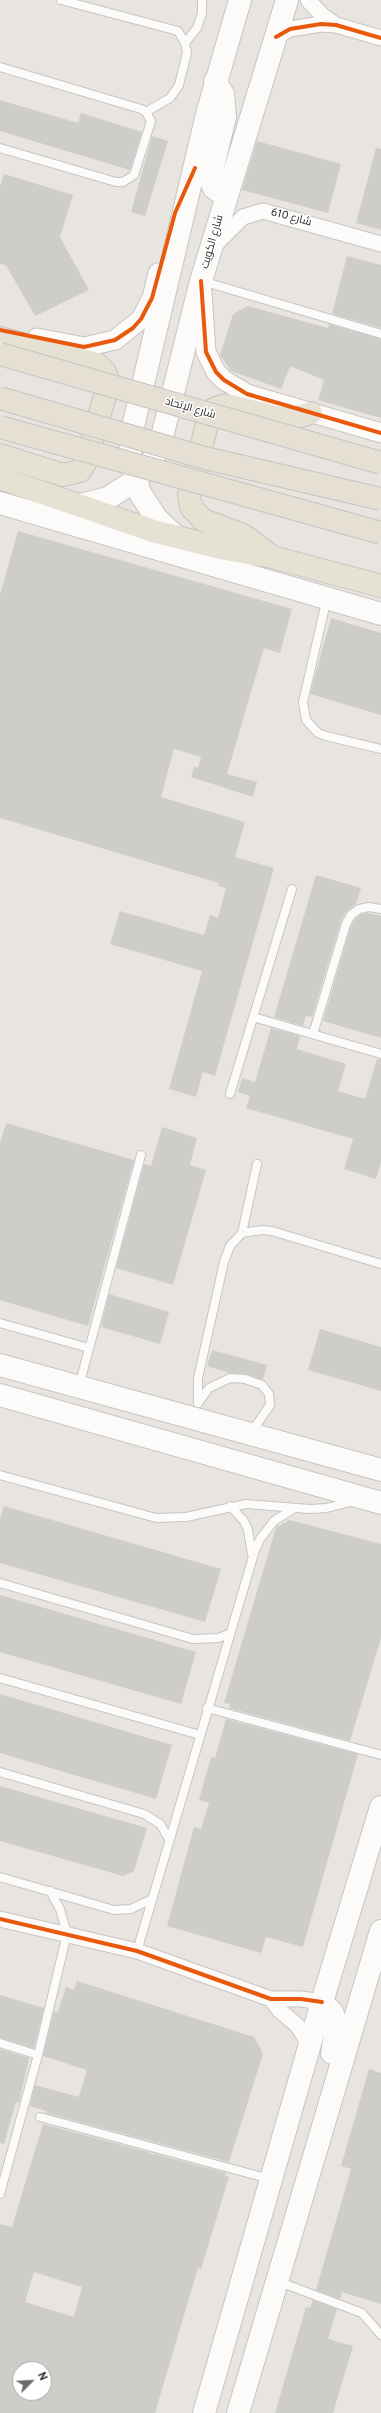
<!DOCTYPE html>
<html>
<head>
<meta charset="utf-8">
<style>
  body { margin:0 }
  #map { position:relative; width:381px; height:2413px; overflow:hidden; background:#e8e5e0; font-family:Overpass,sans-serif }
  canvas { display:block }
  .north { position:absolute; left:12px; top:2361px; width:40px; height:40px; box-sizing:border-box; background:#fff; border:1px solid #a9a9a9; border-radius:50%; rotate:66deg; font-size:11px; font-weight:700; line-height:16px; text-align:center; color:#292929 }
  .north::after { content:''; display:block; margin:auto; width:14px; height:18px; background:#6c6b69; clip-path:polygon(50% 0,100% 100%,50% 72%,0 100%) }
</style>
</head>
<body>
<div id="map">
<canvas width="381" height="2413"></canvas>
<div class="north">N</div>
</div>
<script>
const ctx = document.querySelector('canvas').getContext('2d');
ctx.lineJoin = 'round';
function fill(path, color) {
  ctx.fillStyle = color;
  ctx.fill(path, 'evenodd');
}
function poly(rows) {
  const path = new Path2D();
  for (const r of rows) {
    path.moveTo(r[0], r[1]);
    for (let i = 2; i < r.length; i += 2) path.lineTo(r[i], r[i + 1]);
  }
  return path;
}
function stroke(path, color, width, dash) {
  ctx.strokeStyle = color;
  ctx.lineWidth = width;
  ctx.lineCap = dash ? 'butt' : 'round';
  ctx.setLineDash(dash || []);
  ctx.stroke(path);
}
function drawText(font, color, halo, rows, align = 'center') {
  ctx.font = font + ' Overpass,Cairo,sans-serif';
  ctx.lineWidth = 3;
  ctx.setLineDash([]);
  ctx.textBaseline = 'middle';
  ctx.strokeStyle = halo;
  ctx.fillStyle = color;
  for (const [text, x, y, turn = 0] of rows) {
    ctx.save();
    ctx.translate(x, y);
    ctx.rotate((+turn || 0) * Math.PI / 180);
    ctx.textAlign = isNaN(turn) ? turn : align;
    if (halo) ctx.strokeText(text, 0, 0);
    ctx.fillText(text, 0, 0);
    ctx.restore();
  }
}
const building = poly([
  [0,100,78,123,81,113,142,132,130,170,0,131],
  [152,136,168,141,145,216,131,212],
  [257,141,341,164,328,213,242,190],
  [376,148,381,149,381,230,356,223],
  [4,174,73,195,60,237,89,290,35,316,6,265,0,264,0,187],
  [347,256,381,265,381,328,332,314],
  [248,306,328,328,329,324,381,339,381,418,318,400,324,380,290,366,281,389,231,371,220,355,233,314],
  [18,531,292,609,280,653,264,648,227,774,257,782,253,797,191,777,194,767,198,768,201,757,174,749,161,797,245,822,235,857,274,868,215,1076,203,1072,196,1097,169,1089,202,971,110,944,120,911,204,935,210,915,218,918,226,888,218,886,219,883,0,818,0,595],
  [331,618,381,633,381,715,310,694],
  [316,875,361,888,356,904,346,912,341,921,312,1017,306,1016,303,1026,274,1017],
  [369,913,381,916,381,1038,323,1021,351,926,355,919,361,914],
  [271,1028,300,1036,297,1049,346,1064,338,1091,365,1099,377,1059,381,1059,381,1162,376,1179,344,1169,353,1139,246,1108,250,1096,238,1092,242,1078,255,1082],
  [6,1123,134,1160,88,1326,0,1300,0,1143],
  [162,1127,197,1138,190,1165,206,1170,173,1285,116,1268,144,1164,151,1166],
  [109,1294,169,1312,160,1344,101,1327],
  [320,1329,381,1347,381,1391,308,1370],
  [212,1350,267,1365,263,1380,247,1374,230,1373,207,1366],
  [4,1506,221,1569,205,1622,0,1563,0,1519],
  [290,1520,381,1544,381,1638,350,1741,229,1708,230,1704,224,1703,276,1527],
  [0,1595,196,1652,181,1704,0,1652],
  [0,1694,172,1745,156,1799,0,1753],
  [226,1719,358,1754,303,1947,266,1937,261,1953,167,1926,194,1827,201,1829,209,1803,199,1800,211,1757,215,1758],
  [0,1786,147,1828,134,1871,123,1876,0,1841],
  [77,1981,254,2037,263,2054,229,2162,46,2113,47,2111,30,2106,35,2085,79,2097,87,2070,43,2056,54,2011,58,2012,66,1987,74,1990],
  [0,1995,44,2008,34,2048,0,2038],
  [0,2049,29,2058,19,2103,16,2102,4,2144,0,2143],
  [369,2069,381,2073,381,2304,342,2292,340,2299,316,2290,351,2169,341,2166],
  [43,2124,226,2173,225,2176,229,2177,201,2269,198,2268,155,2413,0,2413,0,2224,12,2227],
  [34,2272,82,2287,74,2317,25,2302],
  [20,2369,44,2369,44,2393,20,2393],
  [313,2300,337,2309,328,2339,353,2346,333,2413,275,2413,306,2307,310,2308]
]);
const service = poly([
  [61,0,178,31,185,43,187,53,179,85,170,98,146,112],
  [185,43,197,28,202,13,202,0],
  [0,67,141,109,146,112,151,121,134,175,123,182,116,182,0,148],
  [202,281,381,334],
  [327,598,303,702,306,720,318,733,326,736,381,749],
  [253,1017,381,1054],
  [313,1034,346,924,351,915,359,909,369,907,381,909],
  [230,1094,292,889],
  [242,1233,257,1164],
  [0,1323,89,1348],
  [79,1386,141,1155],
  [198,1403,198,1378,224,1262,230,1246,242,1233,262,1230,272,1231,381,1264],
  [198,1403,209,1388,230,1378,245,1379,262,1385,269,1394,270,1405,251,1433],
  [0,1475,156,1518,186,1517,246,1504,310,1509,327,1508,354,1501],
  [230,1506,244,1521,248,1530,252,1554],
  [0,1583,193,1639,218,1638,229,1634],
  [0,1678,200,1735],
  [207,1708,381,1755],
  [0,1772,144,1814,160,1824,169,1839],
  [0,1877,114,1910,131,1909,152,1899],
  [137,1951,255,1550,260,1539,274,1521,293,1509],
  [0,2043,38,2055],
  [40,2117,270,2179],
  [0,2194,38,2055,67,1934,60,1909,50,1891],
  [277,2281,362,2313,381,2335]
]);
const minor = poly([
  [308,0,323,16,336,25],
  [276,37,290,29,321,24,336,25,381,38],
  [214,246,243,217,263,211,381,244],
  [0,1919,137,1951,271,1999,301,1999,322,2002],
  [271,1999,280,2011,297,2025,309,2044]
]);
const tertiary = poly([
  [202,292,206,352,216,372,224,380,247,394,381,433],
  [37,338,84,347,115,340,141,319,152,298,158,273]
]);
const secondary = poly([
  [215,81,223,94,225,117,210,179,214,188,218,191,227,191],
  [0,503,381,614],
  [77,506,108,498,136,480,152,461,161,441,201,281,287,0],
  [177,538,156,518,140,493,130,459,131,435,207,114,240,0],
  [0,1365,381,1470],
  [0,1395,381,1503],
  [322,2002,332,2012,337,2025,332,2053],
  [204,2413,322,2002,381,1807],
  [238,2413,381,1931]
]);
const primary = poly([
  [0,338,97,364,105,372,109,382,86,461,80,471,63,475,0,455],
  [0,478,153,531,225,549,272,557,381,586],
  [270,555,243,535,203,520,191,507,189,495,208,420,214,409,226,405,280,418,294,418,311,413]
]);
const trunkBridge = poly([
  [0,354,381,463],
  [0,398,205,458,381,499],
  [0,427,381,533]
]);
const cycleway = poly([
  [276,37,290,29,321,24,336,25,381,38],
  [201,281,206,352,216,372,224,380,247,394,381,433],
  [0,330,84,347,115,340,133,328,141,319,152,298,175,213,195,168],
  [0,1919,137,1951,271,1999,301,1999,322,2002]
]);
const streetNames = [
  ["شارع 610",291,218,15],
  ["شارع الكويت",213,242,-74],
  ["شارع الإتحاد",190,409,16]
];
fill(building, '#cfcdc9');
stroke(service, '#c6c4c5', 10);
stroke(minor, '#c6c4c5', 17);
stroke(tertiary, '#c6c4c5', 21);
stroke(secondary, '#c6c4c5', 24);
stroke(primary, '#c4c3c1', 24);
stroke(service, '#fcfbfa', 8);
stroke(minor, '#fcfbfa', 15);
stroke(tertiary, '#fcfbfa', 19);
stroke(secondary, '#fcfbfa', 22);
stroke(primary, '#e5e2d4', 22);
stroke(trunkBridge, '#c4c3c1', 24, []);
stroke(trunkBridge, '#e6e0d4', 22);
stroke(cycleway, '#e8590c', 4);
drawText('11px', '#292929', '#fff', streetNames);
</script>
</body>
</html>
